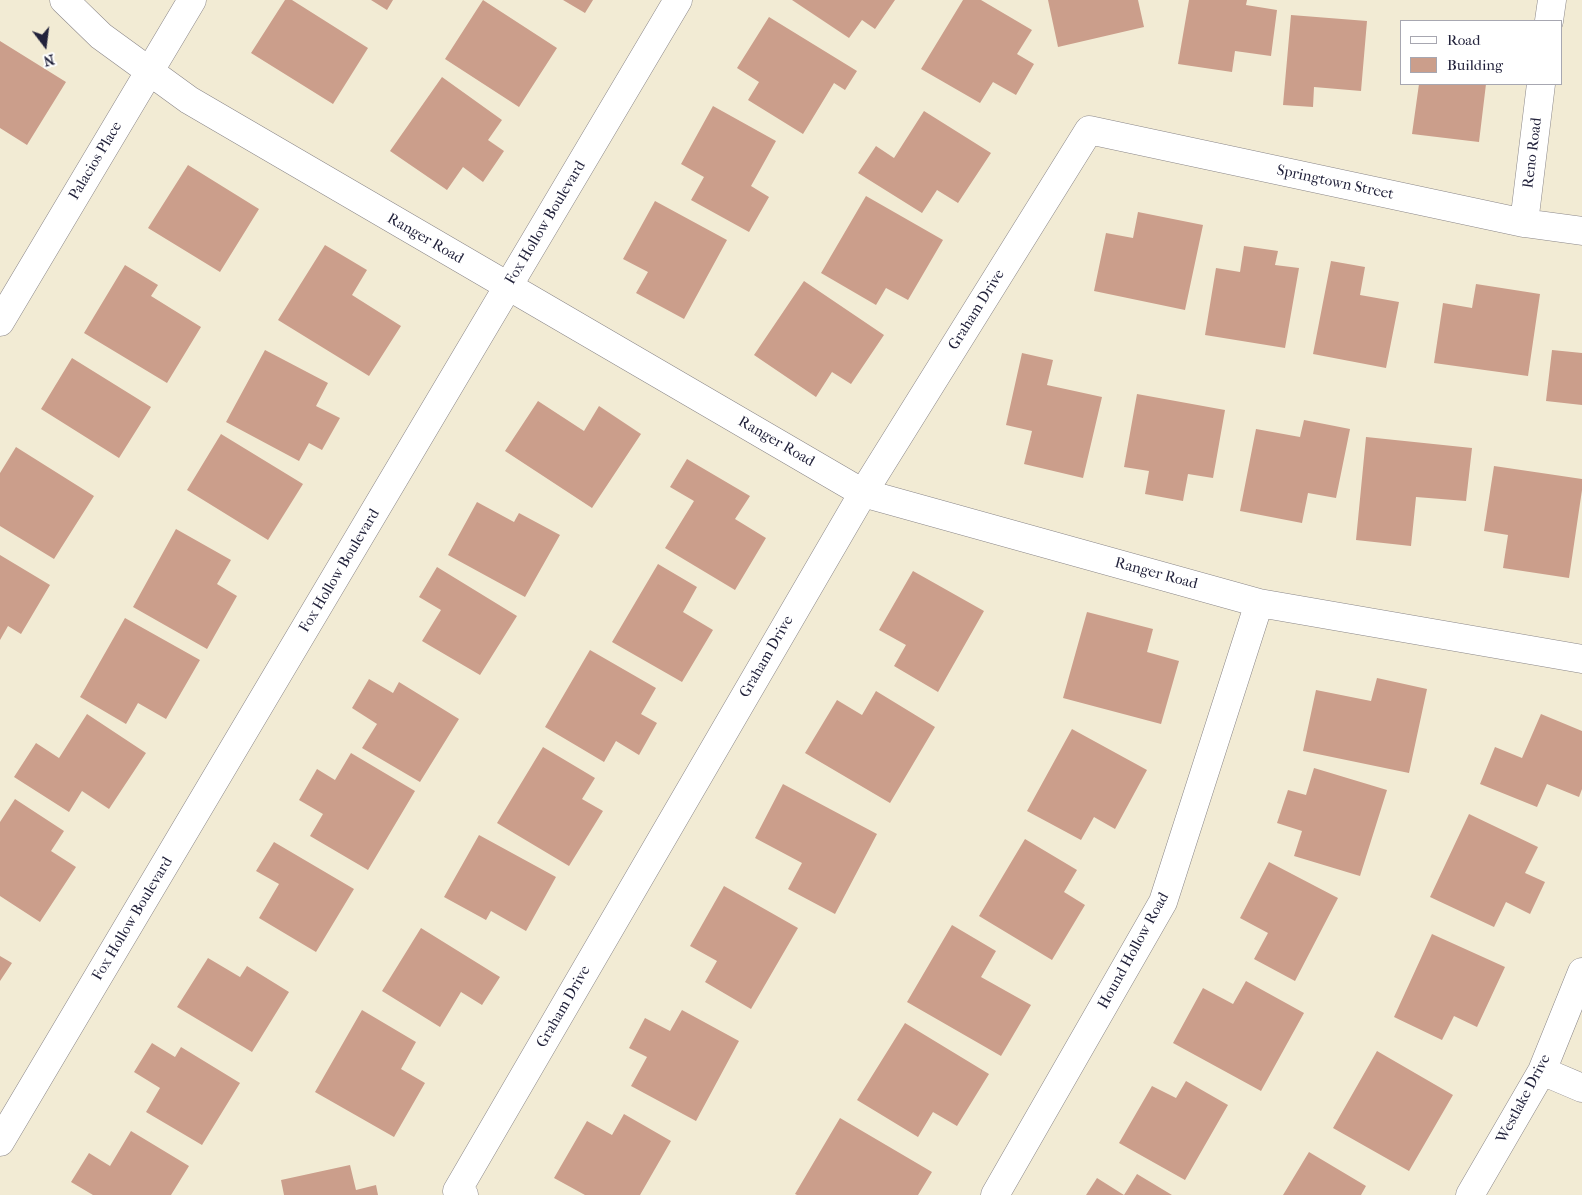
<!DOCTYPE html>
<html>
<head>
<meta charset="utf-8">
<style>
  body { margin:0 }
  #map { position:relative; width:1582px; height:1195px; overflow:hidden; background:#f2ebd4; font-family:"IM FELL French Canon",serif }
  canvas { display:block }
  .legend { position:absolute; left:1400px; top:20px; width:162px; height:65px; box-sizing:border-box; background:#fff; border:1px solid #a7a7b1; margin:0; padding:6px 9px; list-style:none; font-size:15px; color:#22223b }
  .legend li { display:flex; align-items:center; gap:10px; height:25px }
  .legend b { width:25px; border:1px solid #a7a7b1 }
  .north { position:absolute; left:20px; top:20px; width:50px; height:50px; -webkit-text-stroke:4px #fff; paint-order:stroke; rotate:165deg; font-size:14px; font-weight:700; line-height:20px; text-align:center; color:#22223b }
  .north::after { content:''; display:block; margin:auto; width:18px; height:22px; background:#22223b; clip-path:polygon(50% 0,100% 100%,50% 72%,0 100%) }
</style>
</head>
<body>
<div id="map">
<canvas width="1582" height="1195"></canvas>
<ul class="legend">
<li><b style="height:6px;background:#fff"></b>Road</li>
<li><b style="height:14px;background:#cb9e8b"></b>Building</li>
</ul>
<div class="north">N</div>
</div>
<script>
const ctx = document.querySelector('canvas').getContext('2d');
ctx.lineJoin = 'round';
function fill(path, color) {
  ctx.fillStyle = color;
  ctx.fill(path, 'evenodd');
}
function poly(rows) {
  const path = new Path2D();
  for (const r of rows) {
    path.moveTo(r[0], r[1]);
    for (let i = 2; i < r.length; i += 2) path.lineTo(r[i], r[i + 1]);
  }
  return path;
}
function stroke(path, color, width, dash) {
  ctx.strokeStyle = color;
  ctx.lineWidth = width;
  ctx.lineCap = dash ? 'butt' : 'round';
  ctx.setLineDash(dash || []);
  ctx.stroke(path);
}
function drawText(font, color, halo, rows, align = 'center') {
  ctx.font = font + ' "IM FELL French Canon",serif';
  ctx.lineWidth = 4;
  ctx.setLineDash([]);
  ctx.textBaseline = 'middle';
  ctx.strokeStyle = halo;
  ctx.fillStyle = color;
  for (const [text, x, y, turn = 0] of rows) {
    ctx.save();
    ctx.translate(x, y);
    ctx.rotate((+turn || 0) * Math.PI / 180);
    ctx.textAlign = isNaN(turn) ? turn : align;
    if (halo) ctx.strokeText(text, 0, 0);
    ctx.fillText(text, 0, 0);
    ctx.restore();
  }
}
const building = poly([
  [285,0,292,0,368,48,333,104,251,53],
  [371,0,393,0,387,10],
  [483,0,557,48,519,107,445,59],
  [563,0,593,0,585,13],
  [792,0,895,0,875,29,862,20,849,38],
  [963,0,981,0,1032,30,1017,54,1034,64,1016,95,993,82,980,103,921,69],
  [1048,0,1138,0,1144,27,1058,47],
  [1189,0,1247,0,1246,5,1277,10,1271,56,1235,51,1232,72,1178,64],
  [1291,15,1367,21,1361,91,1314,87,1313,107,1283,105],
  [769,17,857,71,845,90,834,83,803,134,748,100,759,82,737,68],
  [0,41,66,82,27,145,0,128],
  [442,77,502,120,488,140,504,151,483,182,463,167,447,190,390,151],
  [1419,84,1486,84,1479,142,1412,134],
  [713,106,776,141,751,186,769,197,749,232,691,200,704,177,681,164],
  [924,111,991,153,958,203,937,190,922,213,858,173,876,146,894,158],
  [188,165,259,209,220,272,148,228],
  [866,196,943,240,908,300,886,288,876,305,821,273],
  [655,201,727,240,684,319,636,293,648,272,623,259],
  [1138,212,1203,225,1185,310,1094,291,1106,233,1133,238],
  [325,245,367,270,352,295,401,326,369,376,278,320],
  [1244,246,1278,251,1275,265,1299,268,1285,348,1205,335,1216,268,1240,272],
  [1331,261,1365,267,1360,295,1399,302,1386,368,1313,354],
  [125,265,158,285,151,296,201,327,167,383,84,333],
  [804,281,884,335,851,384,832,372,816,397,754,355],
  [1476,284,1540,294,1528,376,1434,363,1443,303,1472,308],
  [265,350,328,383,316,406,340,418,322,450,309,443,299,461,226,422],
  [1552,350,1582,353,1582,405,1546,401],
  [1022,353,1053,360,1047,385,1102,397,1083,478,1024,464,1032,431,1006,425],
  [72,358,151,407,119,458,41,409],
  [1137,394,1225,410,1213,478,1188,474,1183,501,1145,494,1149,471,1124,467],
  [538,401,584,431,599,406,641,434,592,508,505,451],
  [1304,420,1350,429,1336,498,1308,493,1302,523,1240,511,1256,429,1300,437],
  [221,434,303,484,268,540,187,490],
  [1366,437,1472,448,1466,501,1416,497,1411,546,1356,540],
  [16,447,94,496,54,559,0,526,0,473],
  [687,459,750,496,735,519,766,538,735,590,665,548,694,501,670,487],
  [1494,466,1582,479,1582,490,1569,578,1503,568,1508,535,1484,531],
  [477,502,514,522,519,513,560,535,525,597,448,555],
  [176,529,231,560,217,584,237,596,207,649,133,607],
  [0,555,50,585,21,634,8,626,0,640],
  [658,564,697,587,683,612,713,630,682,682,612,642],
  [437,567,517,616,480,675,422,641,441,610,419,597],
  [913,571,984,611,938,692,894,666,906,645,879,630],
  [1087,612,1153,629,1147,652,1179,661,1161,724,1063,698],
  [125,618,200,660,166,719,138,703,126,724,80,697],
  [590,650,656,688,641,714,657,723,639,755,616,741,604,762,545,727],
  [1377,678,1427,689,1409,773,1303,751,1316,690,1371,701],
  [369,679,393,693,399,682,459,719,420,782,362,748,377,724,352,708],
  [876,691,935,727,890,803,805,753,837,700,862,715],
  [87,714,146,753,109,809,82,791,69,812,14,777,36,743,59,758],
  [1541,714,1582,731,1582,789,1579,797,1547,784,1537,807,1480,784,1495,747,1522,758],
  [1072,729,1147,770,1115,829,1094,817,1081,840,1027,811],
  [543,747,595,778,582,799,603,811,569,866,497,823],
  [351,753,415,791,368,870,310,836,323,814,299,800,317,769,335,780],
  [1314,768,1387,790,1360,876,1294,856,1302,831,1277,823,1288,790,1306,795],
  [783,784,877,834,835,914,788,889,802,863,755,838],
  [15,799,64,831,51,851,76,867,40,922,0,896,0,822],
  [1469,814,1538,847,1525,873,1545,882,1530,914,1506,902,1494,927,1430,897],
  [479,835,556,877,526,931,491,911,486,920,444,897],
  [1025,839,1077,870,1064,892,1085,905,1052,960,979,916],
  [274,842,354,889,316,952,259,918,279,884,256,871],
  [1269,862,1338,898,1295,981,1254,959,1268,933,1240,918],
  [724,886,798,928,751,1009,705,982,717,961,690,946],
  [952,925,996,951,981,977,1031,1005,1001,1056,907,1002],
  [421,928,500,977,482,1005,461,992,440,1027,382,991],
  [1432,934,1505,967,1477,1027,1454,1016,1442,1040,1394,1017],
  [0,956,12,963,0,981],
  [208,958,240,977,247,966,289,992,252,1052,177,1007],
  [1246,981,1304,1013,1261,1091,1173,1043,1203,988,1233,1004],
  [362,1010,416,1042,401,1069,425,1083,394,1137,315,1092],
  [682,1010,739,1041,696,1121,631,1086,647,1057,629,1048,645,1018,670,1031],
  [905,1023,989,1074,957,1126,933,1112,918,1137,857,1100],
  [152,1043,175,1057,181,1047,240,1083,202,1145,146,1112,160,1088,134,1072],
  [1377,1051,1453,1095,1409,1171,1333,1128],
  [1186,1081,1228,1105,1185,1180,1119,1143,1152,1086,1176,1098],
  [624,1114,671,1141,640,1195,585,1195,554,1178,587,1121,612,1135],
  [840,1118,932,1172,918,1195,797,1195,795,1194],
  [131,1131,189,1166,171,1195,93,1195,71,1182,89,1153,110,1166],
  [1309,1152,1366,1186,1361,1195,1283,1195],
  [350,1165,356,1190,376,1185,378,1195,284,1195,281,1180],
  [1137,1174,1172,1195,1086,1195,1097,1178,1124,1195]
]);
const street = poly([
  [64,0,101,36,189,100,863,493,1259,603,1582,659],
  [1549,21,1552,0],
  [1524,223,1541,84],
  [0,322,192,0],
  [1542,1071,1582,1088],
  [0,1142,678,0],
  [464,1195,457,1191,863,493,1089,130,1524,223,1582,231],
  [995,1195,1163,902,1259,603],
  [1470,1195,1542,1071,1582,972]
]);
const streetNames = [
  ["Reno Road",1533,153,-83],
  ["Palacios Place",96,161,-59],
  ["Springtown Street",1335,183,12],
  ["Fox Hollow Boulevard",546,223,-59],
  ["Ranger Road",425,239,30],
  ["Graham Drive",977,310,-58],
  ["Ranger Road",776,442,30],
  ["Fox Hollow Boulevard",340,571,-59],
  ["Ranger Road",1156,574,15],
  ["Graham Drive",767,657,-60],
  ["Fox Hollow Boulevard",133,919,-59],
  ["Hound Hollow Road",1134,951,-61],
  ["Graham Drive",564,1007,-60],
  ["Westlake Drive",1524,1099,-62]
];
fill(building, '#cb9e8b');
stroke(street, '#8a8688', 29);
stroke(street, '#fff', 28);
drawText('15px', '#22223b', '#fff', streetNames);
</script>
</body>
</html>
